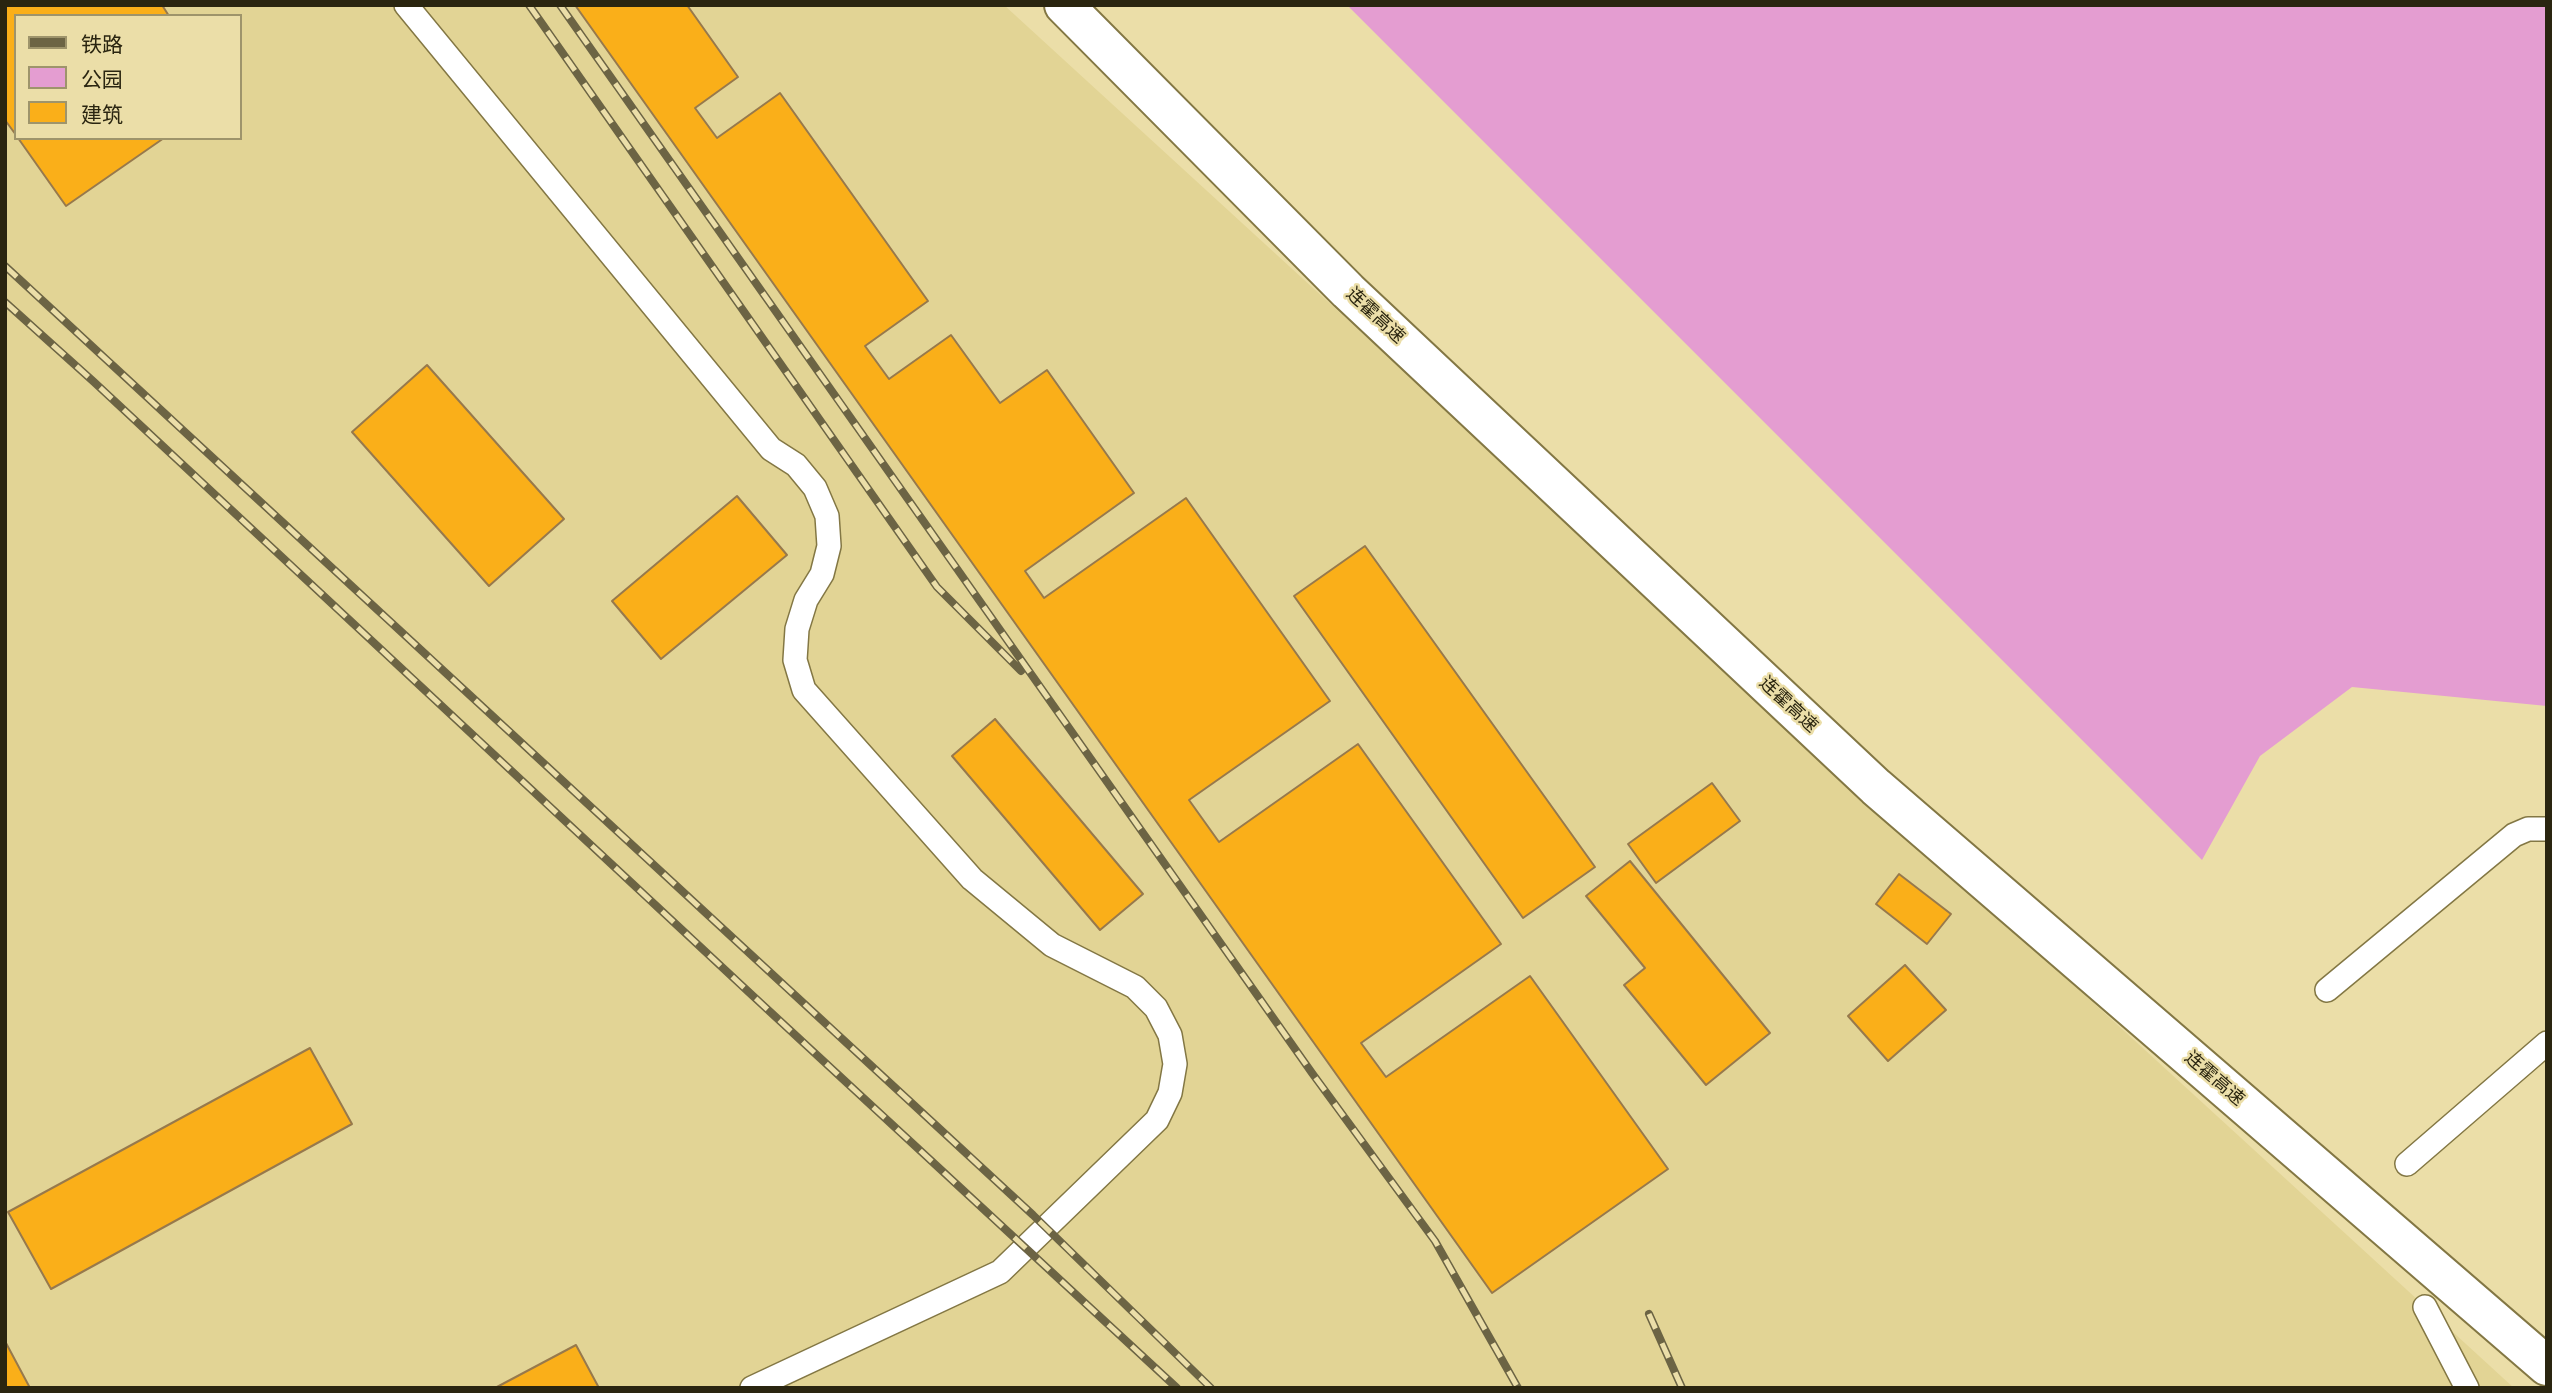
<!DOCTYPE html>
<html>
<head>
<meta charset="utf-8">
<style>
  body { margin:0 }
  #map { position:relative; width:2552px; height:1393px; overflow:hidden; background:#ebdea8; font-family:Signika,"Noto Sans SC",sans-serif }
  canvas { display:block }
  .frame { position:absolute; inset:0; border:7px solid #2a2510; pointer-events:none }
  .legend { position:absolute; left:14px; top:14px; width:228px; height:126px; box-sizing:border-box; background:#ebdea8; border:2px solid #9e946b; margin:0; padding:9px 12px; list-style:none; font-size:21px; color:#2a2510 }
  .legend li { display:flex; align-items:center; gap:14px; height:35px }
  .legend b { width:35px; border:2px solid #9e946b }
</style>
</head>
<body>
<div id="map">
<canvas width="2552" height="1393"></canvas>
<div class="frame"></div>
<ul class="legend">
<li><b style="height:9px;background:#6c6444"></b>铁路</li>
<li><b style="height:19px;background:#e49dd1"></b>公园</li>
<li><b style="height:19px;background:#faaf19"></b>建筑</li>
</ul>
</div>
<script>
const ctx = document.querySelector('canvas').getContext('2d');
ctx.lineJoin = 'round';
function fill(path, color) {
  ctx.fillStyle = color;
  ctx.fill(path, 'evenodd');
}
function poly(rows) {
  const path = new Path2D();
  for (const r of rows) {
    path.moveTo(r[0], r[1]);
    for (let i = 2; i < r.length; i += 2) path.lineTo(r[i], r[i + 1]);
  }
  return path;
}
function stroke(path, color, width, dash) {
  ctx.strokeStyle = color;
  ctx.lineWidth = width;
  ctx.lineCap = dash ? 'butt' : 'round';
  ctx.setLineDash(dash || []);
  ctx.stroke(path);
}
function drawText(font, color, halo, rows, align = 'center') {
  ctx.font = font + ' Signika,"Noto Sans SC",sans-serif';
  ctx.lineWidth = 5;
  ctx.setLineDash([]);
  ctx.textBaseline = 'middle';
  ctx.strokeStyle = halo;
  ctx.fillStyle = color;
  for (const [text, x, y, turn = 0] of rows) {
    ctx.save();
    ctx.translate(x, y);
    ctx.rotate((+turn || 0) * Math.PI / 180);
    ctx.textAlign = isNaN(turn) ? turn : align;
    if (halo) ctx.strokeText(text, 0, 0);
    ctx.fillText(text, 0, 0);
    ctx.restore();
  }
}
const built = poly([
  [5,5,1004,5,2514,1388,5,1388],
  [16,16,240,16,240,138,16,138]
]);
const green = poly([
  [1347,5,2547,5,2547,706,2352,687,2260,756,2202,860]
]);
const building = poly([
  [5,5,162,5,169,16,16,16,16,135,5,120,5,5],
  [575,5,687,5,738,77,695,108,717,138,780,93,928,301,865,346,889,379,951,335,1000,403,1047,370,1134,493,1025,571,1044,598,1186,498,1330,701,1189,800,1219,842,1358,744,1501,944,1361,1043,1386,1077,1530,976,1668,1169,1492,1293,575,5],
  [18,138,164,138,66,206,18,138],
  [427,365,564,519,489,586,352,432,427,365],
  [737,496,787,555,661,659,612,601,737,496],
  [1365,546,1595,867,1523,918,1294,596,1365,546],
  [995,719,1143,894,1100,930,952,756,995,719],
  [1712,783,1740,821,1656,883,1628,844,1712,783],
  [1630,861,1770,1033,1706,1085,1624,985,1645,968,1586,896,1630,861],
  [1899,874,1951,914,1927,944,1876,904,1899,874],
  [1905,965,1946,1010,1888,1061,1848,1016,1905,965],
  [310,1048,352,1124,51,1289,8,1212,310,1048],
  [5,1343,6,1343,30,1388,5,1388,5,1343],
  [576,1345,599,1388,495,1388,576,1345]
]);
const service = poly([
  [406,5,771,449,796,465,815,488,827,516,829,546,822,574,806,600,797,629,795,660,804,690,972,879,1052,945,1135,987,1156,1008,1170,1035,1175,1064,1170,1093,1157,1120,1000,1272,752,1388],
  [2327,990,2514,835,2528,829,2547,829],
  [2407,1164,2547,1043],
  [2425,1307,2467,1388]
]);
const motorway = poly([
  [1064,5,1348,291,1876,787,2547,1366]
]);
const rail = poly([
  [529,5,937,587,1021,671],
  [560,5,1312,1073,1435,1241,1518,1388],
  [5,266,1033,1215,1211,1388],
  [5,302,94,382,753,996,1177,1388],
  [1649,1314,1682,1388]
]);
const streetNames = [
  ["连霍高速",1375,316,43],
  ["连霍高速",1788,705,43],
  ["连霍高速",2214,1079,41]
];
fill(built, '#e2d495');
fill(green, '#e49dd1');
fill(building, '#faaf19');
stroke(building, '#97794c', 2);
stroke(service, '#837744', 26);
stroke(motorway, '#837744', 42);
stroke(service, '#fff', 23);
stroke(motorway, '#fff', 38);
stroke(rail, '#6c6444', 8);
stroke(rail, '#ebdea8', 5, [16]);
drawText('18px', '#2a2510', '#ebdea8', streetNames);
</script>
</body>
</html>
